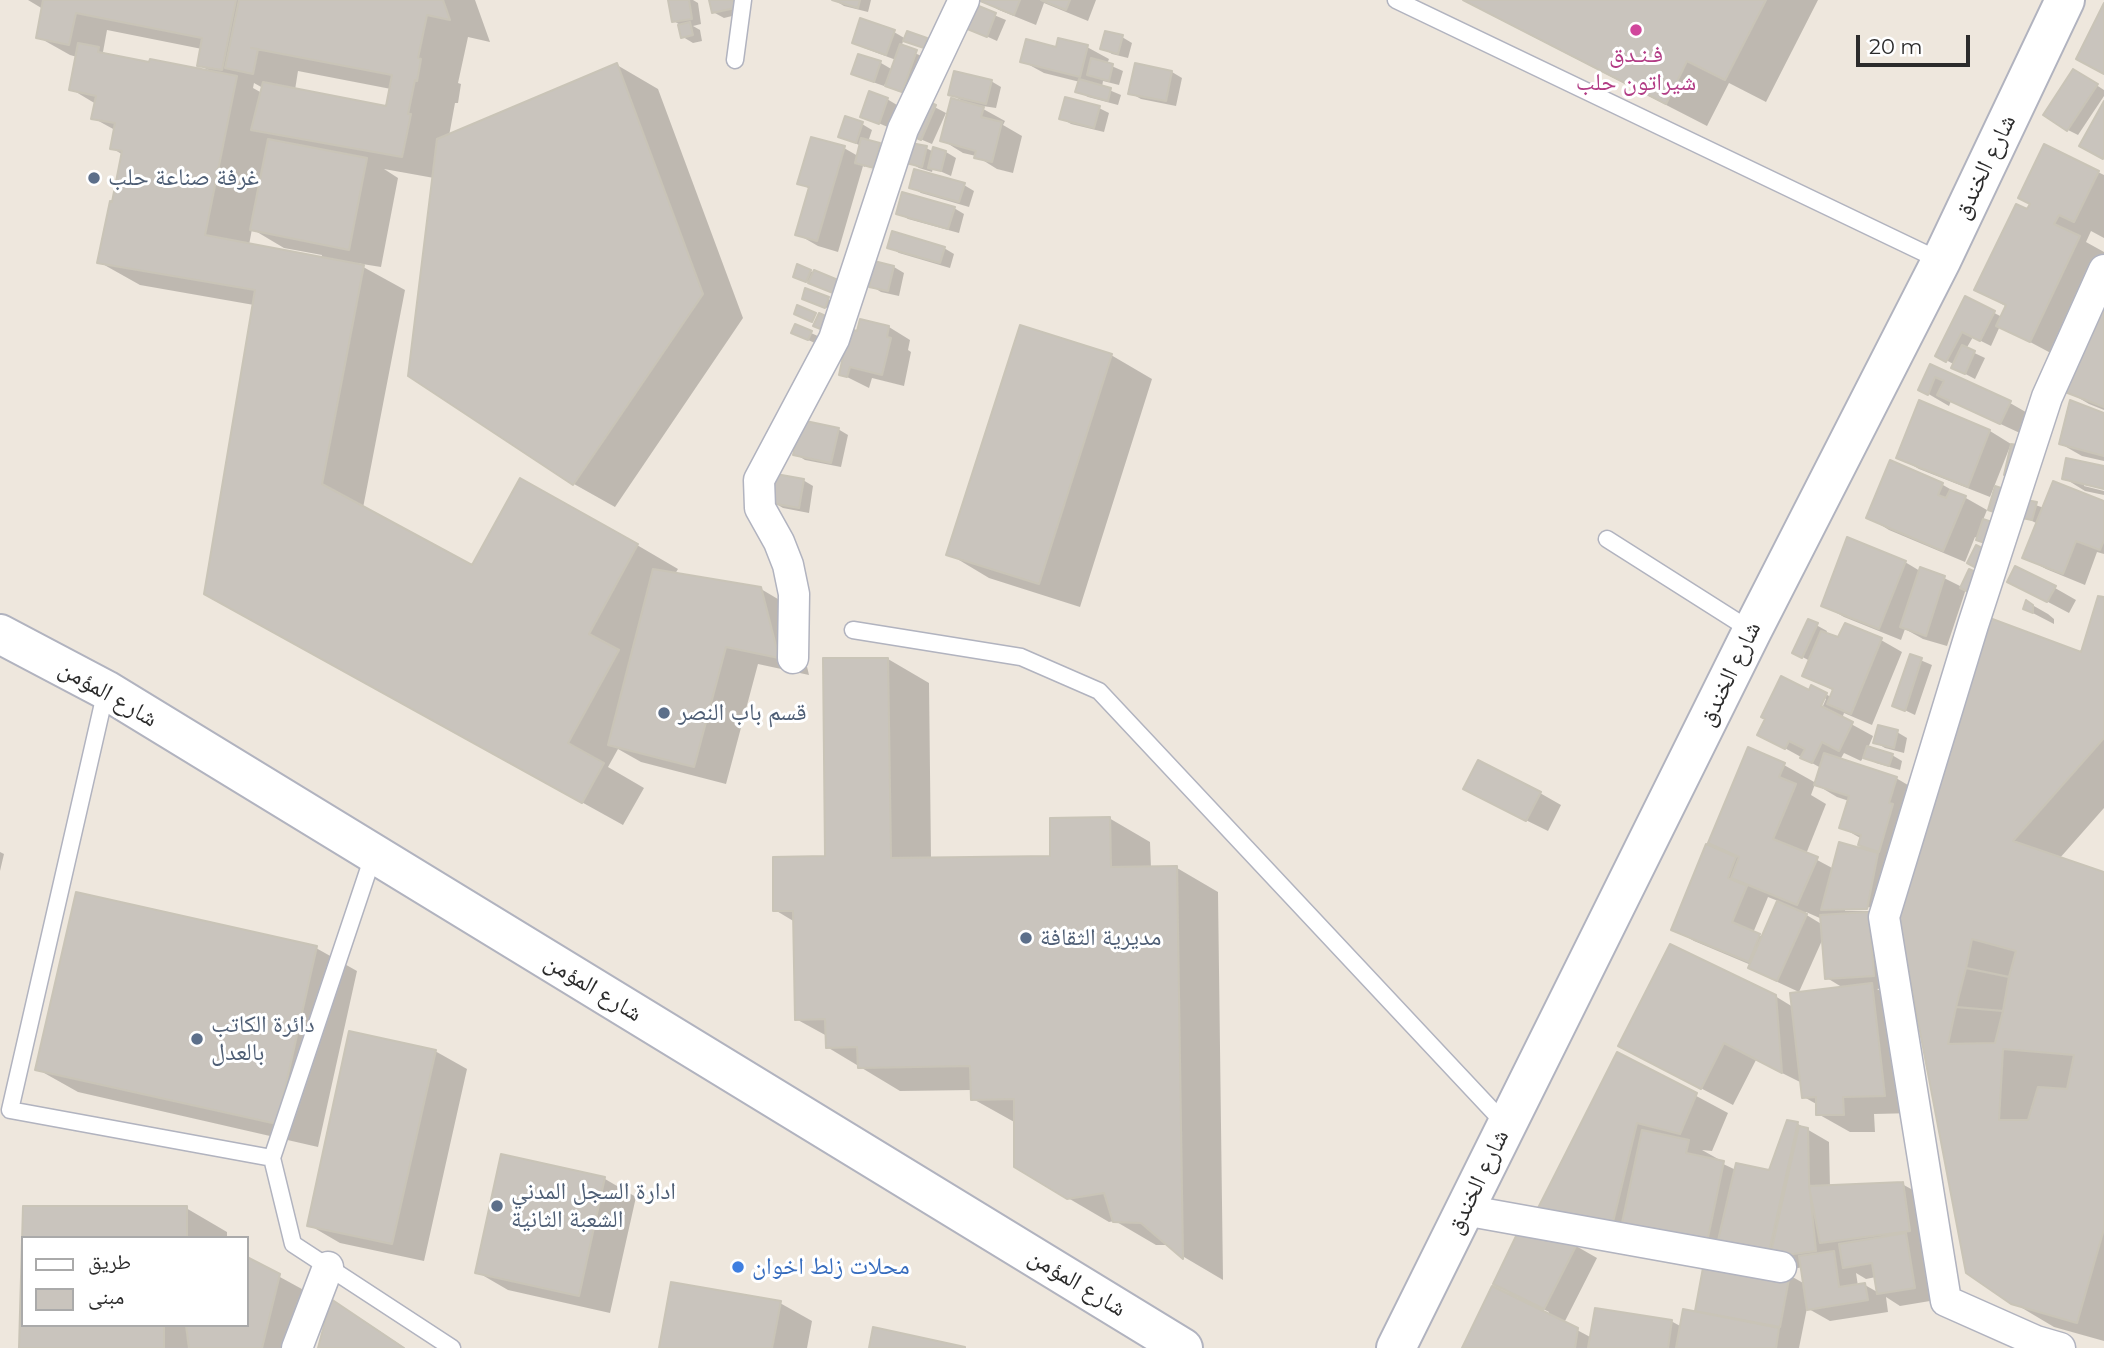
<!DOCTYPE html>
<html>
<head>
<meta charset="utf-8">
<style>
  body { margin:0 }
  #map { position:relative; width:2104px; height:1348px; overflow:hidden; background:#eee7dd; font-family:Montserrat,"Noto Naskh Arabic",sans-serif }
  canvas { display:block }
  .legend { position:absolute; left:21px; top:1236px; width:228px; height:91px; box-sizing:border-box; background:#fff; border:2px solid #aaa; margin:0; padding:9px 12px; list-style:none; font-size:21px; color:#2b2b2b }
  .legend li { display:flex; align-items:center; gap:14px; height:35px }
  .legend b { width:35px; border:2px solid #aaa }
  .scale { position:absolute; left:1856px; top:35px; width:114px; height:32px; box-sizing:border-box; border:4px solid #2b2b2b; border-top:0; padding-left:9px; font-size:21px; line-height:24px; white-space:nowrap; color:#2b2b2b; -webkit-text-stroke:5px #fff; paint-order:stroke }
</style>
</head>
<body>
<div id="map">
<canvas width="2104" height="1348"></canvas>
<ul class="legend">
<li><b style="height:9px;background:#fff"></b>طريق</li>
<li><b style="height:19px;background:#c9c4bd"></b>مبنى</li>
</ul>
<div class="scale">20 m</div>
</div>
<script>
const ctx = document.querySelector('canvas').getContext('2d');
ctx.lineJoin = 'round';
function fill(path, color) {
  ctx.fillStyle = color;
  ctx.fill(path, 'evenodd');
}
function poly(rows) {
  const path = new Path2D();
  for (const r of rows) {
    path.moveTo(r[0], r[1]);
    for (let i = 2; i < r.length; i += 2) path.lineTo(r[i], r[i + 1]);
  }
  return path;
}
function stroke(path, color, width, dash) {
  ctx.strokeStyle = color;
  ctx.lineWidth = width;
  ctx.lineCap = dash ? 'butt' : 'round';
  ctx.setLineDash(dash || []);
  ctx.stroke(path);
}
function drawText(font, color, halo, rows, align = 'center') {
  ctx.font = font + ' Montserrat,"Noto Naskh Arabic",sans-serif';
  ctx.lineWidth = 6;
  ctx.setLineDash([]);
  ctx.textBaseline = 'middle';
  ctx.strokeStyle = halo;
  ctx.fillStyle = color;
  for (const [text, x, y, turn = 0] of rows) {
    ctx.save();
    ctx.translate(x, y);
    ctx.rotate((+turn || 0) * Math.PI / 180);
    ctx.textAlign = isNaN(turn) ? turn : align;
    if (halo) ctx.strokeText(text, 0, 0);
    ctx.fillText(text, 0, 0);
    ctx.restore();
  }
}
const shadow = poly([
  [28,0,475,0,490,42,468,37,458,83,461,84,458,103,455,103,449,136,617,65,658,89,743,318,615,507,574,484,409,375,434,178,384,169,398,178,381,267,356,263,405,290,363,508,472,568,637,545,678,569,675,574,761,589,793,608,809,675,758,664,726,784,641,762,618,749,608,767,644,788,623,825,247,617,254,305,140,285,99,262,114,204,123,155,112,148,115,130,93,118,96,104,71,89,77,57,70,55,38,37,43,9],
  [107,30,202,49,199,65,212,72,150,64,111,56,103,52],
  [298,71,391,89,387,108,295,90],
  [254,83,263,88,262,93,253,88],
  [252,229,284,248,322,255,321,259,249,245],
  [670,0,693,0,698,3,701,24,693,26,700,30,702,41,693,43,683,37,680,25,674,21],
  [711,0,742,0,744,13,724,18,713,12],
  [834,0,871,0,868,12,844,6],
  [981,0,1096,0,1088,21,1044,3,1036,25,999,10],
  [1462,0,1818,0,1766,102,1729,83,1707,126],
  [970,5,1006,20,997,41,962,25],
  [861,20,894,32,906,39,927,39,937,45,934,53,904,39,901,47,926,58,913,96,897,91,885,84,884,86,864,79,854,73,859,56,881,63,893,70,896,60,864,48,854,42],
  [1122,37,1132,43,1128,58,1112,54,1102,48],
  [1087,47,1109,59,1107,64,1123,71,1119,85,1103,81,1102,87,1121,95,1118,105,1088,97,1077,91,1080,82,1044,73,1022,61,1057,49],
  [1172,72,1182,78,1176,106,1141,99,1130,93],
  [2084,77,2104,90,2104,96,2078,135,2068,130],
  [991,81,1001,87,996,108,976,105,1005,121,1003,125,1022,136,1013,173,997,169,976,156,963,153,942,140,966,103,950,94],
  [887,99,897,105,890,128,862,116],
  [925,102,946,113,932,144,920,139],
  [1099,108,1109,113,1104,132,1071,124,1061,118],
  [862,124,872,130,868,142,879,144,889,150,884,172,866,168,882,172,883,168,865,164,865,167,863,166,838,252,818,246,797,234,810,189,799,183,844,148,858,156,861,146,840,136],
  [2045,146,2104,175,2104,238,2091,231,2086,242,2104,252,2104,271,2062,359,2000,326,1991,346,1973,337,1966,349,1985,358,1975,379,1954,368,1955,365,1937,355,1966,298,2002,317,2007,307,1976,289,2028,212],
  [926,148,934,152,946,152,956,158,951,176,933,168,932,172,919,168,908,162],
  [964,185,974,191,969,207,921,193,911,187],
  [954,208,964,214,959,233,908,219,898,213],
  [889,247,944,248,954,254,950,268,899,253],
  [871,262,894,267,904,273,899,296,881,292,871,286,872,280,867,277],
  [810,271,837,282,843,298,795,276],
  [806,290,839,304,836,312,804,298],
  [2104,296,2104,410,2089,404,2067,391],
  [861,321,889,327,910,340,908,350,911,352,904,386,872,378,869,388,841,374,859,333],
  [796,326,822,338,819,345,804,338],
  [1111,355,1152,379,1080,607,989,578,949,554],
  [1930,367,2010,403,2031,415,2022,434,1951,401,1949,406,1920,389],
  [1920,403,1990,431,2011,444,1990,497,1919,469,1898,457],
  [2104,415,2104,461,2082,456,2061,444],
  [838,429,848,435,841,467,805,460,795,454],
  [1891,463,1943,485,1987,510,1983,520,1988,545,1975,537,1965,562,1889,530,1868,517],
  [2104,468,2104,487,2084,483,2084,486,2104,491,2104,495,2085,491,2064,478],
  [803,480,813,486,809,513,783,508,773,502],
  [2027,502,2044,508,2104,503,2104,554,2097,552,2085,585,2046,569,2024,557,2038,524,2024,517],
  [1905,562,1920,571,1944,578,1966,589,1947,646,1923,639,1905,629,1901,640,1844,617,1823,605],
  [2055,588,2076,600,2069,613,2031,593],
  [2104,599,2104,808,2059,859,2104,874,2104,1341,2054,1327,2012,1302,1900,916,2082,654],
  [2027,602,2048,614,2054,619,2054,624,2025,609],
  [1809,621,1827,631,1826,634,1839,640,1881,640,1902,652,1872,725,1844,713,1842,719,1873,736,1868,748,1892,755,1902,761,1900,770,1876,763,1864,756,1861,761,1844,753,1840,760,1896,778,1918,791,1900,863,1886,858,1885,859,1898,867,1894,987,1877,989,1903,1004,1916,1113,1874,1114,1875,1132,1850,1132,1818,1114,1818,1105,1804,1097,1802,1083,1756,1060,1733,1105,1620,1046,1775,996,1793,1007,1845,989,1827,978,1824,936,1799,992,1771,979,1750,967,1751,965,1694,941,1673,929,1725,851,1710,843,1749,749,1784,765,1816,783,1821,768,1781,746,1809,692,1826,694,1832,698,1834,691,1805,675,1810,661,1795,653],
  [1823,696,1826,699,1819,715],
  [1815,784,1837,797,1849,801,1841,827,1862,839,1860,844,1876,853,1834,869,1806,854,1826,804,1811,795],
  [1768,897,1778,901,1763,937,1753,933],
  [1876,907,1876,911,1845,911,1845,908],
  [1806,912,1822,919,1823,925,1805,914],
  [1911,656,1932,665,1915,715,1894,705],
  [888,659,929,683,931,859,1052,857,1109,818,1150,842,1151,868,1177,868,1218,892,1223,1280,1184,1257,1169,1245,1156,1245,1115,1221,1109,1222,1068,1198,1016,1123,973,1099,972,1090,900,1091,827,1047,827,1036,796,1019,795,922,775,910,827,858],
  [1897,732,1907,738,1904,753,1885,748,1875,742],
  [1540,793,1561,805,1548,831,1487,801],
  [0,852,4,854,0,871],
  [316,948,357,971,318,1147,78,1092,37,1069],
  [435,1051,467,1069,424,1261,340,1243,309,1225],
  [1618,1054,1728,1113,1712,1151,1702,1150,1720,1160,1719,1162,1736,1170,1770,1172,1788,1122,1798,1124,1829,1142,1830,1187,1902,1184,1924,1196,1930,1242,1921,1244,1927,1247,1936,1300,1900,1306,1886,1297,1888,1312,1830,1321,1807,1308,1799,1348,1464,1348,1548,1315,1549,1312,1495,1284,1518,1236,1576,1246,1597,1258,1564,1323,1592,1338,1671,1321,1682,1327,1696,1314,1706,1259,1789,1275,1805,1284,1803,1267,1793,1269,1569,1232],
  [1856,1273,1866,1279,1876,1277,1879,1293,1865,1285,1858,1286],
  [502,1156,605,1179,636,1197,610,1313,508,1290,477,1272],
  [186,1208,227,1232,227,1238,24,1238],
  [247,1259,311,1294,298,1348,21,1348,23,1325,247,1325],
  [332,1302,363,1320,405,1348,319,1348],
  [780,1303,812,1321,807,1348,661,1348]
]);
const building = poly([
  [43,0,236,0,222,70,197,66,202,38,76,13,69,45,36,38,43,0],
  [239,0,443,0,450,20,427,15,418,58,421,59,417,81,415,80,408,114,411,114,402,157,251,130,263,82,386,106,392,75,251,48,258,49,253,74,225,68,239,0],
  [668,0,689,0,692,19,672,22,668,0],
  [709,0,733,0,735,8,712,13,709,0],
  [832,0,860,0,858,8,832,0],
  [978,0,1020,0,1014,15,978,0],
  [1041,0,1070,0,1066,10,1041,0],
  [1463,0,1766,0,1725,80,1687,61,1666,104,1463,0],
  [969,2,996,13,987,37,960,26,969,2],
  [2104,3,2104,74,2076,59,2104,3],
  [860,18,895,30,886,55,852,43,860,18],
  [690,22,693,35,681,38,678,25,690,22],
  [907,31,927,38,924,48,903,41,907,31],
  [1105,31,1123,35,1118,54,1100,49,1105,31],
  [1058,38,1088,45,1080,77,1020,62,1026,39,1056,47,1058,38],
  [78,43,99,47,98,52,149,62,150,59,237,76,205,235,364,265,322,484,472,565,520,478,638,544,589,634,619,650,568,743,604,763,582,803,204,594,255,290,97,263,110,201,112,202,122,151,110,149,115,123,91,119,96,96,69,90,78,43],
  [900,44,917,50,902,92,885,86,900,44],
  [858,54,881,61,874,82,851,74,858,54],
  [1091,58,1113,64,1109,81,1087,75,1091,58],
  [617,63,703,294,573,485,408,376,437,139,617,63],
  [1135,63,1172,71,1166,101,1128,94,1135,63],
  [2073,69,2098,84,2067,131,2043,115,2073,69],
  [954,71,992,80,986,104,948,95,954,71],
  [1079,79,1111,88,1108,101,1075,92,1079,79],
  [869,91,888,98,879,124,860,117,869,91],
  [1065,97,1100,106,1094,128,1059,119,1065,97],
  [951,98,984,107,981,117,1002,122,992,162,974,158,976,151,940,141,951,98],
  [924,100,936,105,921,140,908,134,924,100],
  [2104,101,2104,156,2103,159,2079,146,2104,101],
  [845,116,863,122,856,143,838,137,845,116],
  [811,137,845,146,817,241,795,235,809,187,797,184,811,137],
  [861,138,880,143,874,168,855,163,861,138],
  [268,139,367,158,349,250,250,230,268,139],
  [911,143,927,146,922,167,906,163,911,143],
  [2044,144,2099,171,2074,222,2059,215,2054,224,2080,236,2030,342,1996,326,2006,305,1974,290,2016,204,2027,209,2030,204,2018,198,2044,144],
  [933,147,946,151,941,171,928,168,933,147],
  [914,169,965,183,959,202,909,188,914,169],
  [902,192,955,207,948,229,896,214,902,192],
  [892,231,945,247,940,263,887,248,892,231],
  [870,260,894,266,888,291,869,287,871,279,865,278,870,260],
  [797,264,811,270,806,282,793,277,797,264],
  [814,270,838,280,833,293,808,283,814,270],
  [805,288,829,297,825,308,802,299,805,288],
  [2104,292,2104,407,2065,392,2104,292],
  [1965,296,1995,311,1980,341,1962,332,1946,362,1935,356,1965,296],
  [797,305,816,313,812,322,794,314,797,305],
  [819,313,828,317,823,330,813,326,819,313],
  [860,319,889,326,887,337,891,338,882,375,850,367,847,377,839,375,849,329,857,331,860,319],
  [795,324,812,331,808,340,791,333,795,324],
  [1020,325,1112,354,1039,584,946,555,1020,325],
  [1962,345,1975,351,1965,374,1951,368,1962,345],
  [1930,364,2011,401,2000,424,1937,395,1944,381,1935,377,1928,395,1918,390,1930,364],
  [1919,400,1990,430,1968,487,1896,458,1919,400],
  [2070,400,2104,413,2104,456,2059,444,2070,400],
  [801,420,839,428,831,463,793,455,801,420],
  [2011,444,2023,446,2015,478,2004,475,2011,444],
  [2066,458,2104,466,2104,489,2062,479,2066,458],
  [1890,460,1943,483,1938,495,1946,498,1950,490,1966,496,1943,551,1866,518,1890,460],
  [776,474,804,479,799,508,771,503,776,474],
  [2053,481,2104,501,2104,540,2100,550,2076,541,2063,574,2022,558,2053,481],
  [1995,486,2010,491,2003,515,1988,510,1995,486],
  [2026,500,2037,502,2032,520,2022,518,2026,500],
  [1983,519,2001,525,1994,546,1976,540,1983,519],
  [1847,537,1906,561,1879,629,1821,606,1847,537],
  [1976,545,1992,553,1982,571,1967,563,1976,545],
  [2015,566,2056,586,2047,602,2007,582,2015,566],
  [1920,567,1945,576,1926,636,1900,627,1920,567],
  [653,569,761,587,779,658,726,647,694,767,608,745,653,569],
  [1969,569,1984,576,1975,595,1960,588,1969,569],
  [2098,596,2104,597,2104,738,2013,841,2104,872,2104,1229,2077,1323,2011,1304,1966,1273,1898,916,1987,617,2081,652,2098,596],
  [2026,600,2033,605,2033,613,2023,609,2026,600],
  [1808,619,1818,623,1802,658,1792,653,1808,619],
  [1845,623,1882,638,1851,714,1827,704,1833,689,1802,676,1821,631,1838,637,1845,623],
  [1910,654,1922,658,1905,711,1892,706,1910,654],
  [823,658,888,658,891,858,1050,856,1050,818,1110,817,1111,867,1177,866,1183,1259,1141,1223,1113,1222,1104,1193,1067,1199,1014,1167,1014,1099,971,1100,970,1066,858,1068,857,1047,826,1048,825,1019,795,1020,793,911,773,911,773,857,825,856,823,658],
  [1781,676,1809,690,1811,685,1827,693,1821,706,1853,722,1839,751,1822,742,1812,763,1800,758,1805,749,1789,741,1785,749,1757,735,1765,719,1761,717,1781,676],
  [1878,725,1898,730,1894,748,1873,743,1878,725],
  [1867,746,1893,754,1889,766,1863,758,1867,746],
  [1748,747,1785,763,1779,777,1796,784,1773,839,1818,857,1797,905,1731,878,1739,857,1708,843,1748,747],
  [1824,753,1897,777,1889,803,1893,804,1879,852,1858,845,1861,835,1839,828,1849,796,1814,785,1824,753],
  [1478,760,1541,792,1526,821,1463,789,1478,760],
  [1839,842,1878,853,1867,909,1821,910,1839,842],
  [1706,844,1736,857,1728,878,1747,886,1732,922,1760,934,1749,962,1671,930,1706,844],
  [76,892,317,946,277,1124,35,1070,76,892],
  [1777,901,1807,914,1777,981,1748,968,1777,901],
  [1869,912,1874,976,1825,979,1820,915,1869,912],
  [1972,939,2016,951,2009,977,1966,968,1972,939],
  [1670,944,1776,995,1782,1073,1724,1043,1701,1089,1618,1046,1670,944],
  [1966,968,2009,977,2003,1011,1956,1007,1966,968],
  [1872,983,1885,1096,1843,1097,1844,1115,1816,1115,1816,1097,1802,1098,1790,993,1872,983],
  [1956,1007,2003,1011,1995,1043,1948,1044,1956,1007],
  [349,1031,436,1050,392,1244,307,1226,349,1031],
  [2003,1049,2074,1055,2067,1089,2038,1087,2028,1120,1999,1120,2003,1049],
  [1617,1052,1697,1093,1680,1134,1637,1123,1611,1230,1535,1214,1617,1052],
  [1787,1120,1798,1122,1768,1256,1717,1245,1736,1163,1769,1170,1787,1120],
  [1799,1126,1808,1128,1809,1182,1816,1251,1770,1257,1799,1126],
  [1642,1130,1689,1140,1686,1153,1724,1161,1707,1242,1622,1223,1642,1130],
  [501,1154,605,1177,579,1296,475,1273,501,1154],
  [1903,1182,1910,1231,1820,1243,1809,1186,1903,1182],
  [23,1206,187,1206,187,1238,23,1238,23,1325,164,1325,164,1348,19,1348,23,1206],
  [1906,1233,1915,1288,1877,1294,1872,1263,1843,1268,1839,1244,1906,1233],
  [1517,1234,1577,1244,1544,1309,1493,1284,1517,1234],
  [1834,1251,1839,1287,1865,1283,1868,1300,1807,1310,1799,1256,1834,1251],
  [247,1257,280,1274,262,1348,189,1348,186,1325,247,1325,247,1257],
  [1705,1257,1790,1273,1780,1327,1695,1311,1705,1257],
  [671,1282,781,1301,772,1348,659,1348,671,1282],
  [1492,1286,1578,1328,1575,1348,1462,1348,1492,1286],
  [331,1299,404,1348,318,1348,331,1299],
  [1595,1308,1672,1320,1668,1348,1588,1348,1595,1308],
  [1683,1309,1779,1328,1776,1348,1676,1348,1683,1309],
  [873,1327,965,1347,965,1348,869,1348,873,1327]
]);
const service = poly([
  [1396,0,1941,261],
  [735,60,743,0],
  [1607,539,1752,631],
  [853,630,1021,657,1099,691,1506,1125],
  [106,690,10,1110,272,1158,293,1244,452,1348],
  [272,1158,374,853]
]);
const minor = poly([
  [793,658,794,594,788,565,779,542,760,508,759,480,834,339,903,129,964,0],
  [1464,1210,1781,1267],
  [297,1348,328,1267],
  [2060,1348,2036,1341,1946,1301,1884,917,1973,625,2047,397,2104,270]
]);
const secondary = poly([
  [0,634,106,690,1183,1348],
  [1396,1348,1752,631,1941,261,2065,0]
]);
const markers = [
  [1636,30,7,"#d1479c"],
  [94,178,7,"#5c6f8a"],
  [664,713,7,"#5c6f8a"],
  [1026,938,7,"#5c6f8a"],
  [197,1039,7,"#5c6f8a"],
  [497,1206,7,"#5c6f8a"],
  [738,1267,7,"#3f7fe0"]
];
const hotelNames = [
  ["فـنـدق",1636,55],
  ["شيراتون حلب",1636,83]
];
const streetNames = [
  ["شارع الخندق",1985,167,-64],
  ["شارع الخندق",1730,674,-64],
  ["شارع المؤمن",108,694,30],
  ["شارع المؤمن",593,988,31],
  ["شارع الخندق",1478,1182,-64],
  ["شارع المؤمن",1077,1283,31]
];
const serviceNames = [
  ["غرفة صناعة حلب",108,178],
  ["قسم باب النصر",678,713],
  ["مديرية الثقافة",1040,938],
  ["دائرة الكاتب",211,1025],
  ["بالعدل",211,1053],
  ["ادارة السجل المدني",511,1192],
  ["الشعبة الثانية",511,1220]
];
const shopNames = [
  ["محلات زلط اخوان",752,1267]
];
fill(shadow, '#0003');
fill(building, '#c9c4bd');
stroke(building, '#c9c4b7', 2);
stroke(service, '#b1b3bf', 19);
stroke(minor, '#b1b3bf', 33);
stroke(secondary, '#b1b3bf', 42);
stroke(service, '#fff', 16);
stroke(minor, '#fff', 30);
stroke(secondary, '#fff', 38);
for (const [x, y, r, color] of markers) {
  const dot = new Path2D();
  dot.arc(x, y, r, 0, 2 * Math.PI);
  ctx.fillStyle = color;
  ctx.fill(dot);
  stroke(dot, '#fff', 2.5);
}
drawText('24px', '#b23c85', '#fff', hotelNames);
drawText('24px', '#2b2b2b', '#fff', streetNames);
drawText('24px', '#4e5e75', '#fff', serviceNames, 'left');
drawText('24px', '#366cbe', '#fff', shopNames, 'left');
</script>
</body>
</html>
